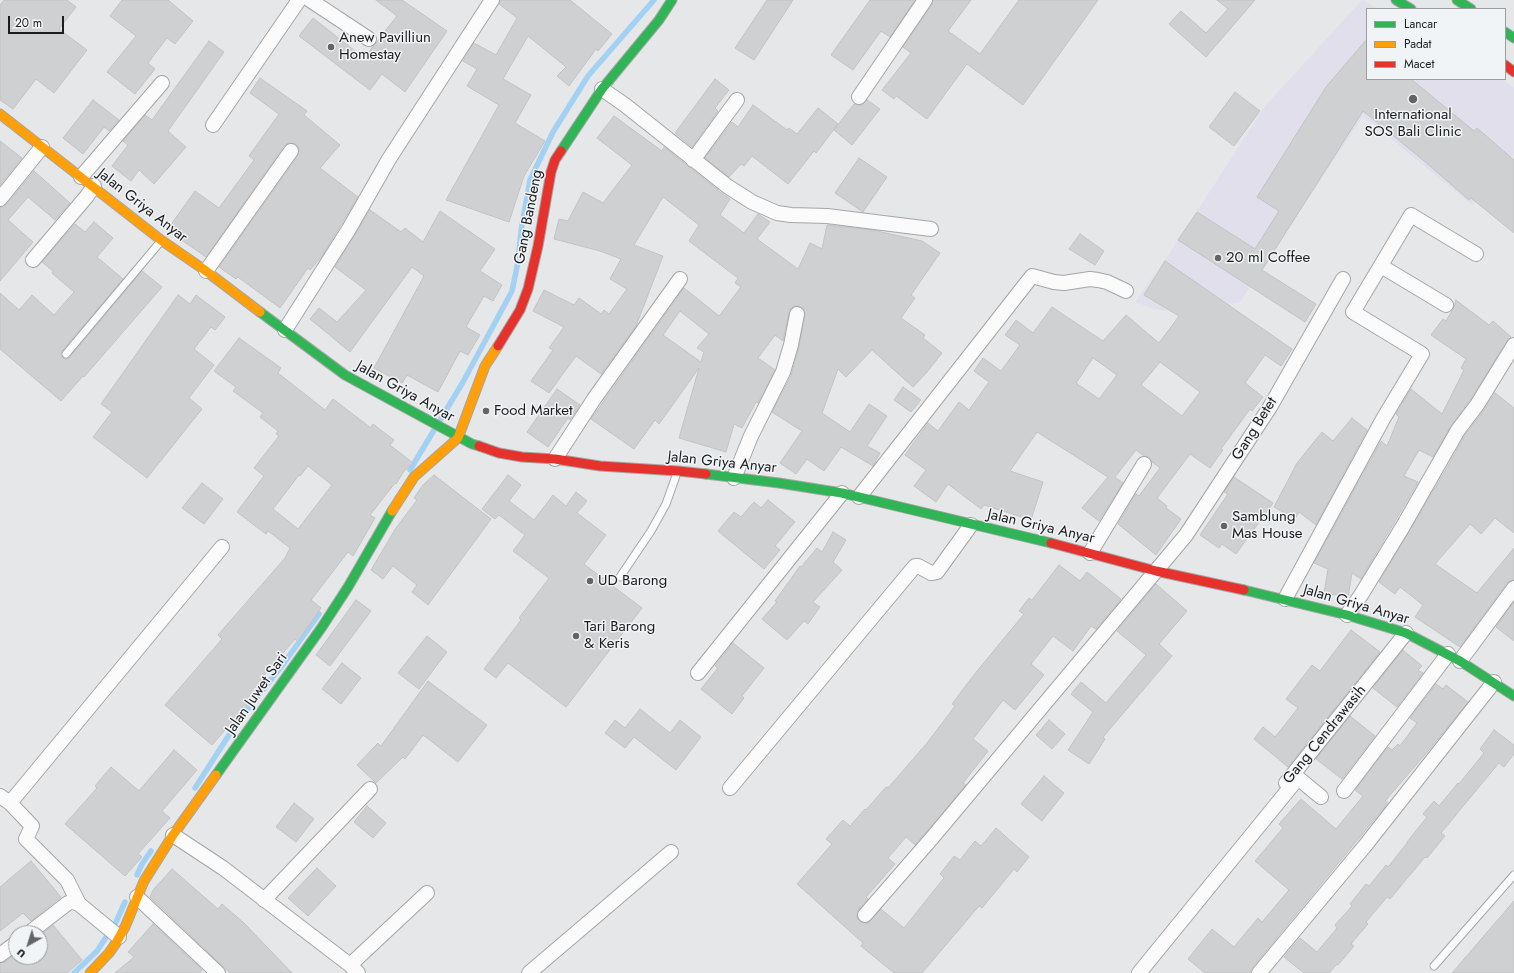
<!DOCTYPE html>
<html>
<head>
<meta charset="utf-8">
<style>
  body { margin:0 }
  #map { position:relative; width:1514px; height:973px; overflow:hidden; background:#e5e7e9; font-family:Jost,sans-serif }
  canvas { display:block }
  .legend { position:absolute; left:1366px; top:8px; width:140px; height:72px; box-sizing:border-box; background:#f1f4f7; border:1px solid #9c9ea0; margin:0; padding:5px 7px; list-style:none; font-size:12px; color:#1c1d1e }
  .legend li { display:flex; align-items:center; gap:8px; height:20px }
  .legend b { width:20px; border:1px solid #9c9ea0 }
  .north { position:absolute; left:8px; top:925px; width:40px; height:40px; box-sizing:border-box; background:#f1f4f7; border:1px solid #9c9ea0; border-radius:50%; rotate:219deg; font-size:11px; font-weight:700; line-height:16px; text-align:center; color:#1c1d1e }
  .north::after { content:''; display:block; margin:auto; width:14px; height:18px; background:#626465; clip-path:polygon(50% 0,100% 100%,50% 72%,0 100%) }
  .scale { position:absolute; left:8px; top:16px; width:56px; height:18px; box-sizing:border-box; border:2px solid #1c1d1e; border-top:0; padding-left:5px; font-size:12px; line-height:14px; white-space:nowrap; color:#1c1d1e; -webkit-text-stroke:3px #f1f4f7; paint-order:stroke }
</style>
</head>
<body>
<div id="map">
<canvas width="1514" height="973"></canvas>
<ul class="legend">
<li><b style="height:5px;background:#30b455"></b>Lancar</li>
<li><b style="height:5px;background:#ff9f0a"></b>Padat</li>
<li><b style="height:5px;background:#e5322d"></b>Macet</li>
</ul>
<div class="north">U</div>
<div class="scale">20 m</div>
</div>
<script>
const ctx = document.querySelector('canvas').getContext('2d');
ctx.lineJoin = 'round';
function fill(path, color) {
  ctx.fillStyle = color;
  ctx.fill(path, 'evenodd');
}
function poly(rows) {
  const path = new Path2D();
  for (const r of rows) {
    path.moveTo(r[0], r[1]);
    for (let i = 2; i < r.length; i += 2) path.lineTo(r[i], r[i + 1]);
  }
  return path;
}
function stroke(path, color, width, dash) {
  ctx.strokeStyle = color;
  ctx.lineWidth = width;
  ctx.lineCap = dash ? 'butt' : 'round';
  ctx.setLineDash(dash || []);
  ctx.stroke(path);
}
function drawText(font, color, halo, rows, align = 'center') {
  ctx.font = font + ' Jost,sans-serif';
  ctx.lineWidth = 3;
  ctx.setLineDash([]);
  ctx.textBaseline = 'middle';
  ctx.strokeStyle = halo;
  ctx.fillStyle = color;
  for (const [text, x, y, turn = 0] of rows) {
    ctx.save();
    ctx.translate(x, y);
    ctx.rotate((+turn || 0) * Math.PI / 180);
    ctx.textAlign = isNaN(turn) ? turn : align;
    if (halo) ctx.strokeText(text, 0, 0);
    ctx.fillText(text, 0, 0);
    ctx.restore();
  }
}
const commercial = poly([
  [1362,0,1378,9,1367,9,1367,79,1502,79,1514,88,1514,153,1472,205,1363,116,1240,302,1161,311,1135,302,1169,254,1266,105]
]);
const stream = poly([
  [410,470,463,382,512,291,517,267,522,224,530,180,553,132,588,76,654,0],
  [195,788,236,724,284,663,319,614],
  [137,875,142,864,151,851],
  [74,973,97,951,116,922,125,902]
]);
const building = poly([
  [4,0,67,0,76,7,59,29,87,50,54,93,36,79,13,109,0,100,0,5,4,0],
  [122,0,168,0,193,21,175,44,167,38,148,63,155,69,135,94,107,72,136,36,110,16,122,0],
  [376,0,402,0,447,31,405,92,382,74,370,90,299,36,313,18,364,58,397,16,376,0],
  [500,0,570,0,612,34,598,51,596,49,569,86,557,76,566,67,528,36,503,79,531,95,515,123,545,141,524,176,509,222,446,200,499,105,467,86,477,69,463,61,474,43,496,55,517,18,499,4,500,0],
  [767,0,793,0,754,60,735,48,767,0],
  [870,0,915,0,890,37,881,31,853,70,831,55,870,0],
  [933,0,971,0,948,31,980,54,1019,0,1098,0,1023,105,967,64,927,119,896,96,894,99,882,90,911,53,903,47,932,5,933,0],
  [1217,0,1255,0,1206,57,1169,24,1181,11,1206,33,1228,9,1217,0],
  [1367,39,1367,79,1411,79,1474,131,1477,128,1514,160,1514,233,1471,198,1469,200,1423,160,1363,111,1262,270,1316,304,1305,322,1178,240,1197,212,1255,249,1279,211,1257,197,1326,87,1367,39],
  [209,41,224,52,168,131,186,147,154,184,139,170,131,181,112,166,128,145,123,141,145,115,152,120,209,41],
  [260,78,307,111,304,115,340,145,320,168,358,197,322,256,310,270,308,268,280,308,238,277,236,279,219,267,298,156,299,148,296,144,288,143,284,146,206,257,167,230,195,191,219,208,254,160,249,156,279,114,250,93,260,78],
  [715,79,729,90,715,108,718,111,692,147,675,133,715,79],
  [1235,92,1260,111,1234,146,1209,127,1235,92],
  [93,100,119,120,109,131,104,127,83,154,63,138,93,100],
  [867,100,880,109,852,145,834,130,854,104,858,105,862,105,867,100],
  [753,105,787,130,789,128,797,134,818,108,838,124,816,153,814,151,788,184,752,156,744,166,741,164,729,177,705,158,732,122,738,127,753,105],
  [614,116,662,151,664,147,718,190,717,190,730,199,720,215,744,233,758,214,770,222,757,239,798,269,810,243,822,249,827,225,872,230,922,241,940,253,911,295,915,298,901,318,925,335,923,338,942,353,927,372,913,387,872,350,846,377,838,369,822,413,850,432,869,404,887,416,867,446,880,453,873,466,841,447,824,471,807,459,796,474,780,463,802,431,772,412,791,376,799,347,805,315,803,308,798,306,791,308,789,312,783,341,775,335,758,358,775,370,758,403,756,402,742,428,734,424,726,452,679,438,699,368,659,424,655,420,634,449,591,419,684,288,719,316,741,287,735,283,738,278,689,241,699,225,663,197,634,245,663,256,636,326,601,374,576,356,549,393,531,381,553,350,549,348,564,327,533,311,544,290,574,305,579,298,601,314,604,310,609,314,627,289,610,279,621,259,600,251,554,239,559,219,568,221,583,192,603,203,632,165,597,138,614,116],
  [680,311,709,334,697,348,704,352,701,362,663,335,680,311],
  [0,141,22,158,0,185,0,141],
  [859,158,887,177,863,212,835,193,859,158],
  [34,171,70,203,55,220,28,197,8,220,33,242,0,281,0,207,7,204,34,171],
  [370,210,401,232,405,228,423,242,440,211,495,249,480,271,502,285,493,301,484,296,466,327,480,335,468,355,460,351,438,392,407,375,402,383,374,368,424,276,412,267,350,352,310,319,319,308,337,322,366,290,335,267,370,210],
  [94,222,113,238,97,257,123,279,62,351,61,354,63,358,66,359,70,357,142,271,162,287,84,377,83,376,61,401,0,349,0,293,19,310,32,295,54,315,74,292,52,273,53,271,42,262,75,224,85,232,94,222],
  [1080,234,1104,251,1095,265,1069,249,1080,234],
  [1165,261,1292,349,1281,366,1265,355,1245,383,1263,397,1252,411,1250,409,1221,449,1223,450,1210,468,1190,454,1157,498,1167,506,1166,508,1181,519,1156,555,1118,524,1136,494,1139,496,1160,468,1152,462,1149,457,1144,456,1136,450,1115,477,1123,483,1099,521,1082,508,1108,477,1037,432,1010,471,1043,482,1031,520,984,505,981,509,948,484,936,502,914,486,926,470,905,455,928,423,938,431,959,402,969,410,989,382,974,371,983,358,1001,371,1020,345,1005,335,1016,320,1033,333,1052,307,1103,341,1126,315,1159,343,1179,316,1144,295,1165,261],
  [1093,358,1117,375,1099,399,1076,383,1093,358],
  [1160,362,1200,392,1182,416,1141,385,1160,362],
  [178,295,190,304,196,295,225,317,215,330,211,327,194,349,214,365,189,398,202,409,147,478,93,437,112,412,101,404,178,295],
  [1456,300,1489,325,1493,321,1511,337,1507,341,1470,400,1451,426,1433,457,1419,450,1404,476,1418,482,1361,579,1352,573,1348,597,1324,593,1328,569,1314,563,1381,441,1387,446,1399,417,1396,414,1411,389,1442,414,1464,370,1461,368,1466,359,1431,335,1443,319,1446,321,1453,309,1456,300],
  [239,338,281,368,278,373,325,410,333,399,371,428,373,424,394,440,390,445,413,463,404,471,396,484,395,483,370,515,375,518,353,556,348,552,311,600,321,608,312,621,298,641,295,639,260,680,265,684,212,745,165,705,222,639,218,635,285,558,290,548,268,531,266,534,237,512,264,476,254,468,279,436,276,434,278,431,260,417,263,413,233,391,236,387,214,371,239,338],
  [308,466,332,485,298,529,273,509,299,475,300,476,308,466],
  [903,387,921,400,911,412,894,400,903,387],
  [557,389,580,405,570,420,568,418,548,447,527,432,557,389],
  [1495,393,1514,408,1514,533,1495,518,1481,534,1470,524,1435,564,1477,593,1514,548,1514,580,1507,583,1460,647,1415,617,1423,605,1400,587,1395,594,1379,582,1448,466,1465,435,1484,410,1495,393],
  [1352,418,1367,430,1316,525,1299,512,1295,519,1274,507,1297,463,1322,432,1333,441,1352,418],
  [434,475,491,519,428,605,412,592,417,585,393,566,383,579,371,570,396,528,417,500,414,498,423,485,434,475],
  [508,475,521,485,509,501,534,520,553,495,566,506,576,492,587,501,577,513,606,535,584,564,642,608,566,707,508,663,496,678,484,669,521,620,519,618,549,578,513,551,525,535,499,515,495,519,482,509,508,475],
  [1234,477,1273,503,1236,554,1222,544,1219,548,1200,535,1228,494,1224,492,1234,477],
  [202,483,223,499,204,524,182,508,202,483],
  [768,500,795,522,775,546,780,550,764,569,718,531,734,512,741,517,754,502,761,508,768,500],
  [833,532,846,540,833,562,842,570,813,602,820,607,808,624,804,621,787,640,762,619,777,602,775,601,800,566,801,567,817,548,822,552,833,532],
  [1059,565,1080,581,1087,572,1121,599,1096,629,1091,626,1073,651,1053,636,1031,664,1044,675,1015,710,1003,700,973,739,988,751,963,783,966,785,915,845,906,837,888,858,895,864,866,897,868,899,858,910,857,917,860,922,867,923,881,909,904,928,944,878,940,874,954,856,960,860,975,841,981,846,996,828,1029,857,1017,872,1014,869,982,908,979,906,922,973,894,973,861,946,863,943,797,884,832,844,826,839,843,820,850,826,865,809,866,810,886,787,888,788,927,743,955,706,952,704,973,676,1024,614,1019,611,1029,598,1032,600,1059,565],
  [1156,584,1187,611,1159,644,1172,656,1103,737,1105,739,1089,764,1068,750,1093,712,1071,694,1081,682,1106,703,1146,655,1117,631,1156,584],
  [356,600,371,611,330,666,316,655,356,600],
  [1514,602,1514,641,1496,627,1514,602],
  [1351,630,1380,652,1288,767,1254,739,1263,727,1275,737,1298,708,1286,699,1312,665,1320,671,1351,630],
  [427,636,447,652,419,689,398,673,427,636],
  [733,643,764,668,742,696,744,698,732,714,701,689,718,668,715,666,733,643],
  [1403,650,1422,666,1418,670,1423,673,1397,707,1373,688,1403,650],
  [342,663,361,678,341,704,322,689,342,663],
  [428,681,487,725,458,762,423,735,405,759,403,757,376,783,357,765,378,743,381,746,428,681],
  [1436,684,1443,689,1446,685,1468,702,1429,750,1385,801,1388,803,1252,968,1250,973,1205,973,1188,959,1212,929,1234,947,1258,918,1262,922,1289,890,1255,861,1283,828,1279,824,1301,799,1336,829,1363,796,1355,790,1388,747,1392,750,1398,744,1400,746,1417,723,1410,718,1436,684],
  [640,709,670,733,680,720,701,737,676,770,634,737,625,748,605,733,615,720,625,728,640,709],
  [1350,716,1375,736,1342,779,1316,759,1350,716],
  [1049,720,1065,734,1052,749,1036,735,1049,720],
  [1494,730,1514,745,1514,754,1504,767,1499,763,1474,793,1441,833,1445,836,1427,858,1425,857,1390,899,1387,897,1366,922,1368,924,1351,944,1354,946,1338,965,1337,964,1329,973,1304,973,1284,957,1300,938,1317,952,1337,928,1335,925,1352,906,1350,904,1366,884,1369,886,1386,865,1388,867,1407,843,1407,842,1427,817,1423,814,1434,801,1439,806,1458,783,1459,784,1484,753,1480,749,1494,730],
  [174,750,197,770,162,811,170,818,138,854,142,857,125,876,65,824,97,788,95,786,111,767,139,791,174,750],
  [1044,776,1064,793,1042,821,1021,804,1044,776],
  [294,803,314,819,296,842,276,827,294,803],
  [367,806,386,823,373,838,354,822,367,806],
  [31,861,61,897,31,921,23,913,0,931,0,887,31,861],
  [317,868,336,886,308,916,288,898,317,868],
  [172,869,218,909,222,904,244,923,292,973,230,973,150,897,153,890,172,869],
  [1514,901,1514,973,1452,973,1514,901],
  [153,924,202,970,200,973,115,973,134,957,128,952,153,924],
  [53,925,82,960,67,973,0,973,0,963,5,962,16,954,16,957,40,957,40,938,43,936,42,934,53,925]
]);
const lane = poly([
  [66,354,161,241],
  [620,577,651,531,666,504,677,473],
  [1434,966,1514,875]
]);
const street = poly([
  [310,0,369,39],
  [602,89,625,105,727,186,752,202,777,213,791,215,827,216,931,229],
  [859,97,925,0],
  [213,125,299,0],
  [693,160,737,100],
  [81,177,162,83],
  [0,199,42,147],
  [33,260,87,196,94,186],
  [1381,266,1446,305],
  [206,271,291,151],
  [285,330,349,229,389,159,492,0],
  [555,459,594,399,680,279],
  [734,478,751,436,783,372,791,345,797,314],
  [859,497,1032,276,1054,282,1064,283,1090,279,1098,280,1107,282,1126,291],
  [1090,553,1144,464],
  [1285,599,1383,419,1422,354,1353,312,1411,215,1476,254],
  [1347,615,1361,595,1402,528,1458,430,1477,405,1514,345],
  [1460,661,1514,588],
  [698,673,842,493],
  [1286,783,1406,633],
  [730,788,915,566,918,566,931,573,937,572,971,525],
  [1344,791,1448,654],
  [0,796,10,803,32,826,26,839,67,880,79,904],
  [10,803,222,547],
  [173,835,223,868,350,965,358,973],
  [137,897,218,973],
  [264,900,370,789],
  [865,915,932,838,1186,535,1270,407,1343,279],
  [29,933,68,903,73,902,79,904,119,937],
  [0,955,16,943],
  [350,965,427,893],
  [529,973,671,852],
  [1139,973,1298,778,1321,797],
  [1259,973,1364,847,1494,682]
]);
const fast = poly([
  [1396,0,1411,9],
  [1457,0,1471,9],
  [1505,32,1514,38],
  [561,151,602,89,659,20,672,0],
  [260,312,345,375,472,444,479,446],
  [706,474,779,483,842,493,1051,543],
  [1244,590,1347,615,1406,633,1460,661,1514,696],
  [216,775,322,627,348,587,392,511]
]);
const slow = poly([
  [0,114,161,240,206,271,260,312],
  [392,511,414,477,458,438,485,366,498,346],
  [90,973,109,953,116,943,125,927,144,881,173,835,216,775]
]);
const jam = poly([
  [1505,65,1514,72],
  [498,346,520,310,528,289,538,246,551,172,555,160,561,151],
  [479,446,499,453,522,457,555,459,600,466,678,471,706,474],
  [1051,543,1156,571,1244,590]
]);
const markers = [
  [331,47,4,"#626465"],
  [1413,99,5,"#626465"],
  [1218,258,4,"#626465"],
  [486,411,4,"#626465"],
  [1224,526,4,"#626465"],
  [590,581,4,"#626465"],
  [576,636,4,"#626465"]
];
const poiNames = [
  ["Anew Pavilliun",339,38],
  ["Homestay",339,55],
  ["International",1413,115,"center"],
  ["SOS Bali Clinic",1413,132,"center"],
  ["20 ml Coffee",1226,258],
  ["Food Market",494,411],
  ["Samblung",1232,517],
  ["Mas House",1232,534],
  ["UD Barong",598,581],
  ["Tari Barong",584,627],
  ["& Keris",584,644]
];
const streetNames = [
  ["Jalan Griya Anyar",142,206,38],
  ["Gang Bandeng",529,217,-79],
  ["Jalan Griya Anyar",405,392,29],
  ["Gang Betet",1255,429,-58],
  ["Jalan Griya Anyar",722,463,6],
  ["Jalan Griya Anyar",1041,527,13],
  ["Jalan Griya Anyar",1356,605,16],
  ["Jalan Juwet Sari",257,694,-55],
  ["Gang Cendrawasih",1325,735,-51]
];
fill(commercial, '#e2dfec');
stroke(stream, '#a2d1f4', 5.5);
fill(building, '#cfd0d1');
stroke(building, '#c2c3c4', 1);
stroke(lane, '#a5a6a7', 9);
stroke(street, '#a5a6a7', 16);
stroke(fast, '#a5a6a7', 11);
stroke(slow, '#a5a6a7', 11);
stroke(jam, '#a5a6a7', 11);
stroke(lane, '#fbfbfc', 7);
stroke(street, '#fbfbfc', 14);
stroke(fast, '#30b455', 9);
stroke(slow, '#ff9f0a', 9);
stroke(jam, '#e5322d', 9);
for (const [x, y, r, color] of markers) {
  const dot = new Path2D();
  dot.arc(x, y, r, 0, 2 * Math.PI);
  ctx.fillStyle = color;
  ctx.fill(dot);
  stroke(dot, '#f1f4f7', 1.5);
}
drawText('15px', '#1c1d1e', '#f1f4f7', poiNames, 'left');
drawText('15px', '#1c1d1e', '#f1f4f7', streetNames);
</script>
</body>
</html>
